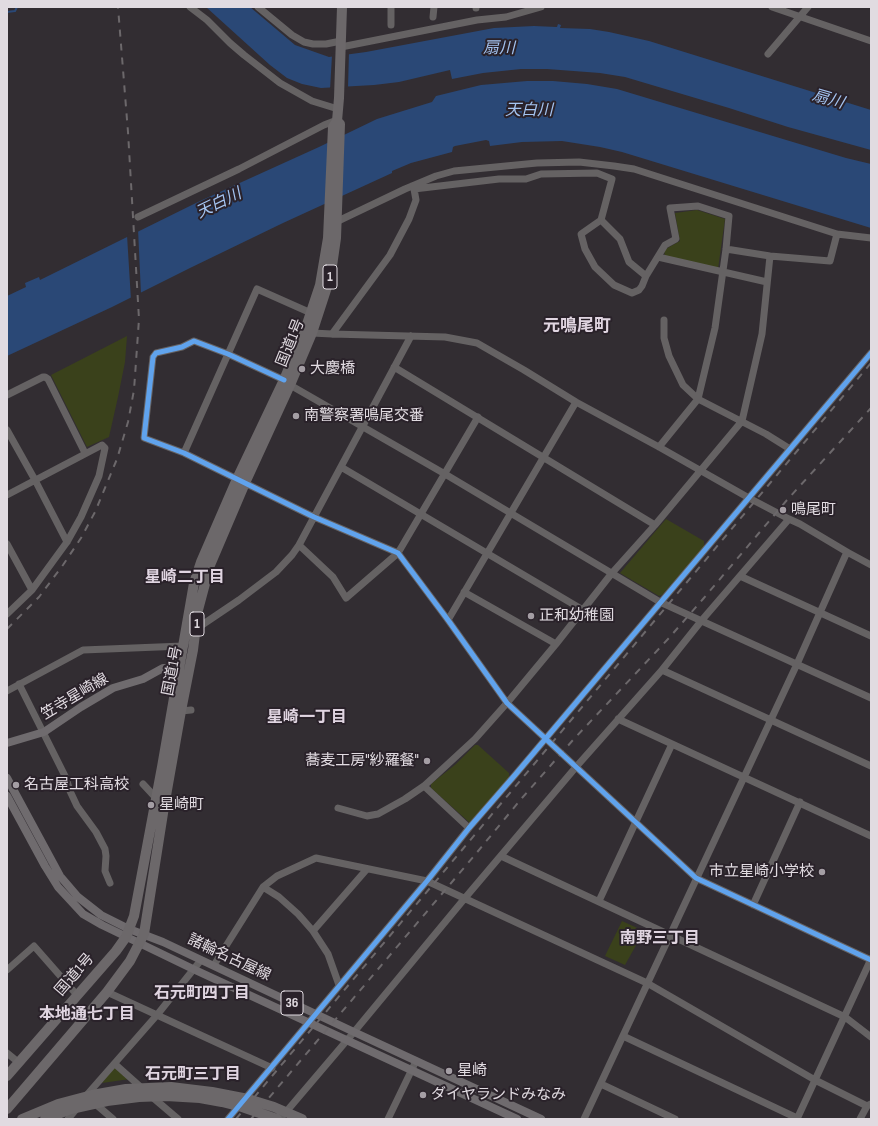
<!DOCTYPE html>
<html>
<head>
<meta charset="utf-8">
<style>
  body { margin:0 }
  #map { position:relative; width:878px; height:1126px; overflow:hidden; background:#322d32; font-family:"Sofia Sans Condensed",sans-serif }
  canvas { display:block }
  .frame { position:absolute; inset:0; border:8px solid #e1dbe1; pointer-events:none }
</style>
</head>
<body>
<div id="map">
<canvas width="878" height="1126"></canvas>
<div class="frame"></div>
</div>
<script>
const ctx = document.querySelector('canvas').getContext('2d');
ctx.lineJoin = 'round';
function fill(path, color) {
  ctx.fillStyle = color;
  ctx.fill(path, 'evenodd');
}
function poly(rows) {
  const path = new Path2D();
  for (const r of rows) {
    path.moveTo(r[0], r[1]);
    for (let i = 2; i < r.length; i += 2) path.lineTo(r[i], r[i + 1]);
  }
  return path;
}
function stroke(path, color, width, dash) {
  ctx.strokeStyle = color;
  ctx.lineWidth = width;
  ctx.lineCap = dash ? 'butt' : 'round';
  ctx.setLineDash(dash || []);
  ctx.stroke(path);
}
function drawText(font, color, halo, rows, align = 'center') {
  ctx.font = font + ' "Sofia Sans Condensed","Noto Sans JP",sans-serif';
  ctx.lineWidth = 4;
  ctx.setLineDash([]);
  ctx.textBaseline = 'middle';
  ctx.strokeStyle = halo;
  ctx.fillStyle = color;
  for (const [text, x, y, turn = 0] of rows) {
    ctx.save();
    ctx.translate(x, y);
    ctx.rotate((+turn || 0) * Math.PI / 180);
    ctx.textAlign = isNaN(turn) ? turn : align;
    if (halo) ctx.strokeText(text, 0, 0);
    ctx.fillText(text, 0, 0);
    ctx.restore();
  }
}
const green = poly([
  [697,210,725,219,718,269,665,257,664,250,680,241,675,213],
  [127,336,125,362,118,397,109,437,87,447,51,375],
  [666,519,704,541,704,547,662,595,659,596,620,573],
  [475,745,478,745,509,773,509,778,470,823,431,788,431,784,456,764],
  [622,921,644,931,625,965,605,956],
  [115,1066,130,1079,102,1083]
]);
const water = poly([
  [206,7,250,7,295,45,329,57,366,52,494,28,534,26,557,27,558,24,561,25,560,28,590,29,609,32,649,41,871,110,871,150,788,127,729,108,625,77,600,73,547,69,521,69,483,73,452,79,450,70,399,82,374,85,321,88,302,84,287,78,270,65],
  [527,81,553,81,587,84,617,89,846,158,871,164,871,228,622,152,600,147,562,141,522,142,490,146,489,141,486,140,455,146,453,147,452,152,411,163,392,171,392,173,283,223,190,268,112,307,7,356,7,296,26,287,25,283,39,277,40,280,200,201,319,147,377,119,432,102,436,96,481,85]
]);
const pier = poly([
  [349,52,348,88,330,90,332,55,331,54],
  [138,229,141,294,131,300,127,235]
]);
const stream = poly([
  [7,12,15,11,17,7]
]);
const minor = poly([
  [190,7,207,20,230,43,244,55,280,83,312,101,338,109],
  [258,7,292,35,304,42,313,44,326,44,341,41],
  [772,7,871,41],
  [476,8,476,7],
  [433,17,434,7],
  [391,25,391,7],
  [341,47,477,20,506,17,541,7],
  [768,54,808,7],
  [414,189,499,179,526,179,541,174,597,173,612,179,601,220,581,234,585,249,595,267,614,285,632,293,639,290,642,286,646,276,665,245,676,239,670,208,698,206,729,216,726,249,715,328,698,399,659,447],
  [138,217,239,169,324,125,337,120],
  [601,220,620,239,629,262,646,276],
  [336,222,405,189,436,176,454,171,537,163,579,162,614,166,634,169,837,234,871,238],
  [726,249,770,256,830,261,837,234],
  [658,257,767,282],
  [664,320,664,338,669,356,683,385,698,399,766,434,790,449],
  [309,332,312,333,332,334,445,337,477,343,524,370,576,402,659,447,749,498,789,519,800,524,847,552,871,565],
  [332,334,390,255,409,219,416,200,414,189,412,186],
  [394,367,655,525],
  [284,380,228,354,194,341,182,347,156,353,153,357,144,438,184,453,314,517,398,553,448,620,507,703,696,878,871,960],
  [290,385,445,474,660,602,871,698],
  [7,395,43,377,45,377,48,379,85,453],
  [7,430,35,480,67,542],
  [184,453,257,289,311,313],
  [341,467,583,610],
  [7,495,102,445,105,448,99,476,81,517,67,542,32,590,7,614],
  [7,544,32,590],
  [299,545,333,577,346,598,398,553,478,417],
  [740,576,871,636],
  [464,592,556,644],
  [448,620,576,402],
  [194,632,196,629,239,600,276,572,292,555,299,545,411,336],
  [662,670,871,766],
  [19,684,66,778,70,791,77,806,96,832,105,849,106,856,105,871,110,883],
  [7,691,83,650,183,646,185,643],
  [181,711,191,710],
  [618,719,871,836],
  [143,784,156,798],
  [424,786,469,828],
  [338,808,367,816,378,814,405,799,424,786,475,739,507,703,556,644,612,573,655,525,742,421,762,334,770,256],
  [501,856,845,1017,871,1037],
  [263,887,279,897,298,914,313,931,328,954,339,985],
  [599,901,672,744],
  [753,905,800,802],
  [313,931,367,869],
  [214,965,263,887,277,876,316,858,427,881,647,983,815,1080,867,1106],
  [7,970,34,946,77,995],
  [107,992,272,1068],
  [623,1036,797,1118],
  [7,1053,18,1062],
  [115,1064,143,1089],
  [601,1084,675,1119],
  [151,1096,178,1119],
  [85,1097,157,1015,201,960],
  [92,1101,113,1119],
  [68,1119,78,1107],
  [228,1119,427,881,469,828,515,775,871,353],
  [280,1119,354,1032,465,898,576,767,662,670,702,620,789,519],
  [388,1119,416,1061],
  [584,1119,797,664,847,552],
  [797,1119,871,959],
  [860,1119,867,1106,871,1104]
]);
const major = poly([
  [7,743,44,732,81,707,113,688,143,679,163,668,179,669],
  [7,778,60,876,78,897,101,915,129,929,163,942,354,1032,541,1119],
  [7,796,45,866,58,887,83,914,102,925,193,969,517,1119]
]);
const highway = poly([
  [7,1076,116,951,126,937,134,916,162,767,194,583,201,562,237,479,284,380,305,330,320,285,328,238,333,127,337,121,339,98,342,7],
  [7,1109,107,992,130,961,144,934,164,807,181,711,193,650,198,610,210,565,245,483,290,385,312,333,327,287,331,273,336,238,340,124,337,121]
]);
const rail = poly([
  [7,629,39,597,63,565,81,538,95,512,117,459,128,422,134,390,139,319,128,132,118,7],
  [236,1119,871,363],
  [251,1119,474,856,522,798,573,740,669,638,703,599,787,500,871,408]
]);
const highwayBridge = poly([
  [22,1119,58,1104,92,1095,126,1089,171,1087,212,1092,248,1099,274,1107,302,1119],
  [45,1119,71,1109,107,1101,139,1097,166,1096,200,1098,222,1102,242,1107,277,1119]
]);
const cycleway = poly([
  [284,380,228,354,194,341,182,347,156,353,153,357,144,438,184,453,314,517,398,553,448,620,507,703,696,878,871,960],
  [228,1119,427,881,469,828,515,775,871,353]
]);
const markers = [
  [302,369,4,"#a49ea4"],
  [296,416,4,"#a49ea4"],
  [783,510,4,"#a49ea4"],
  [531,616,4,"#a49ea4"],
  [427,761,4,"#a49ea4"],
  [16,785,4,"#a49ea4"],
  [151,805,4,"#a49ea4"],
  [822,872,4,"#a49ea4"],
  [449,1071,4,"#a49ea4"],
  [423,1095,4,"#a49ea4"]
];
const shields = [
  [330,277,14],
  [197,624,14],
  [292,1003,22]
];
const shieldNames = [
  ["1",330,277],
  ["1",197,624],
  ["36",292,1003]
];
const streetNames = [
  ["国道1号",291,343,-68],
  ["国道1号",173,671,-79],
  ["笠寺星崎線",75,697,-31],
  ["諸輪名古屋線",229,958,25],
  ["国道1号",75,975,-49]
];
const poiNames = [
  ["大慶橋",310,369],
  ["南警察署鳴尾交番",304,416],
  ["鳴尾町",791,510],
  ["正和幼稚園",539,616],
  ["蕎麦工房\"紗羅餐\"",419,761,"right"],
  ["名古屋工科高校",24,785],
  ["星崎町",159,805],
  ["市立星崎小学校",814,872,"right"],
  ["星崎",457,1071],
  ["ダイヤランドみなみ",431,1095]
];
const waterNames = [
  ["扇川",499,49],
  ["扇川",828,100,16],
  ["天白川",529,111],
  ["天白川",219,204,-26]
];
const neighbourhoodNames = [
  ["星崎二丁目",185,578],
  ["星崎一丁目",307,718],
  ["南野三丁目",660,939],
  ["石元町四丁目",202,994],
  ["本地通七丁目",87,1015],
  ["石元町三丁目",193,1075]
];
const quarterNames = [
  ["元鳴尾町",577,327]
];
fill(green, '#3a411b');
fill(water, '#2a4876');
fill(pier, '#322d32');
stroke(stream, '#2a4876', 2);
stroke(minor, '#656263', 7);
stroke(major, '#6f6b6e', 8);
stroke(highway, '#6c686a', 10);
stroke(rail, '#6c686b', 2, [7, 7]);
stroke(highwayBridge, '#6c686a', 10);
stroke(cycleway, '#60a3ed', 5);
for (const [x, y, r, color] of markers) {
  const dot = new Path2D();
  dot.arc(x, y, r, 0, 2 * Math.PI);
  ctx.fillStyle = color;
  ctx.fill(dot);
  stroke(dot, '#2a222a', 1.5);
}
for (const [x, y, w] of shields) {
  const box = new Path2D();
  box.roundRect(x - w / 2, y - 12, w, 24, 3);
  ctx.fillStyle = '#2a222a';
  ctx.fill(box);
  stroke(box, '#e1dbe1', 1);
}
drawText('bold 14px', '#e1dbe1', null, shieldNames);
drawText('15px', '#e1dbe1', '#2a222a', streetNames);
drawText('15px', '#e1dbe1', '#2a222a', poiNames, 'left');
drawText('italic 16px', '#a4c4f1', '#2a222a', waterNames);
drawText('bold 16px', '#e0d5e1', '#2a222a', neighbourhoodNames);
drawText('bold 17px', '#e0d5e1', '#2a222a', quarterNames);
</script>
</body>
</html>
